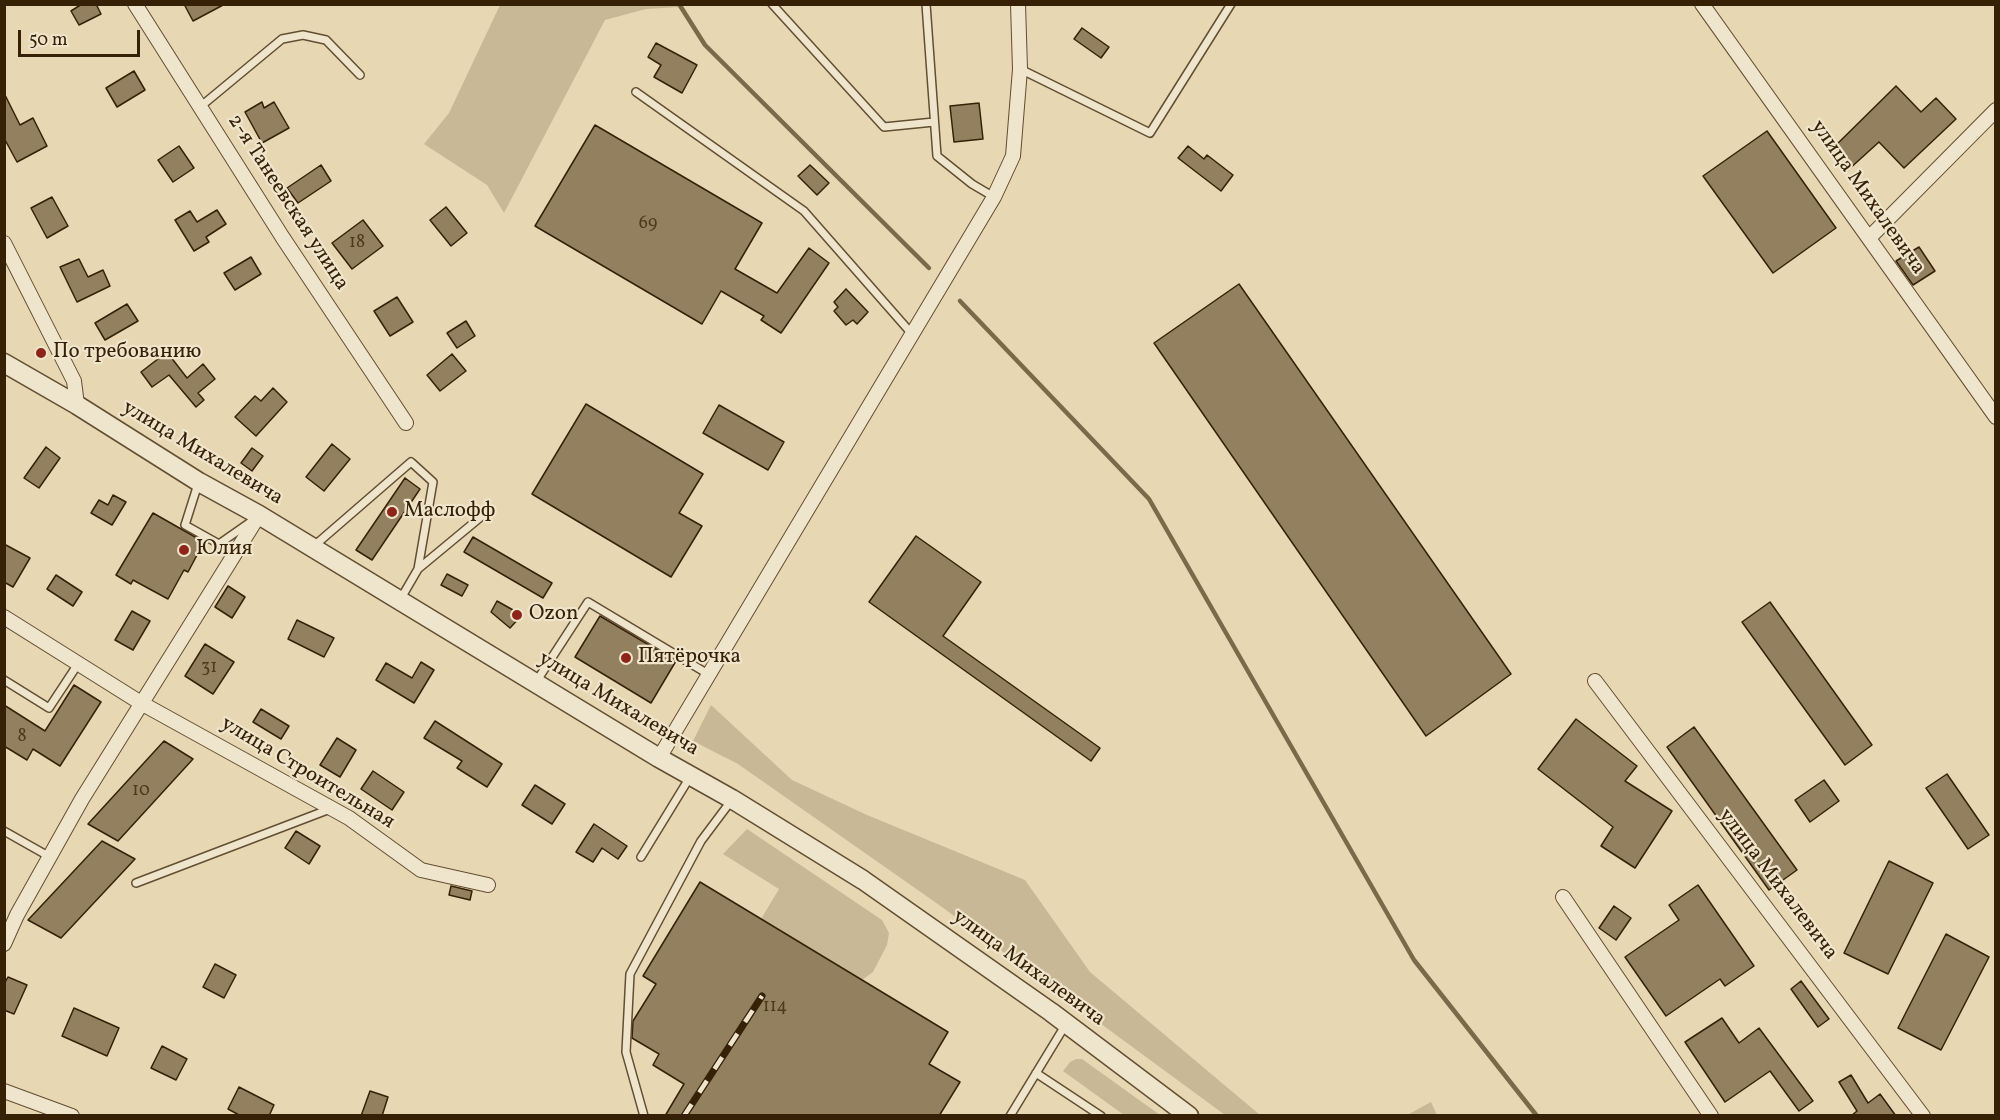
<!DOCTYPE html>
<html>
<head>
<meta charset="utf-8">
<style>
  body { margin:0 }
  #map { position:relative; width:2000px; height:1120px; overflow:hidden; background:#e7d7b2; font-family:Vollkorn,serif }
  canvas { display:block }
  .frame { position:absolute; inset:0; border:6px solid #362106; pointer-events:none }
  .scale { position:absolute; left:18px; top:30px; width:122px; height:27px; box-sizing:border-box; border:3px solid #362106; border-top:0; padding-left:8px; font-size:18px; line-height:21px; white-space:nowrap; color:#362106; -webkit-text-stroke:4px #efe5cd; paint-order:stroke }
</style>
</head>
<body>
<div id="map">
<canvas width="2000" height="1120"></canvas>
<div class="frame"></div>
<div class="scale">50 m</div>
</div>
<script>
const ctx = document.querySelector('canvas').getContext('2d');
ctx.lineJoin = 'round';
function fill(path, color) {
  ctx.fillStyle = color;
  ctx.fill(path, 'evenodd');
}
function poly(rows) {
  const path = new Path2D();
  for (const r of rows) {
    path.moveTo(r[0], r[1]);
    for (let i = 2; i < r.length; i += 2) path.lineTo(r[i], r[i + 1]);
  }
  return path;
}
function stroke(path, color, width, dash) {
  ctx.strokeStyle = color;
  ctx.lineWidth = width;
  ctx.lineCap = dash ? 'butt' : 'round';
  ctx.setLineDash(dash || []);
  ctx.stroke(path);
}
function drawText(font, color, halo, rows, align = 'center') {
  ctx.font = font + ' Vollkorn,serif';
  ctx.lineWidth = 4.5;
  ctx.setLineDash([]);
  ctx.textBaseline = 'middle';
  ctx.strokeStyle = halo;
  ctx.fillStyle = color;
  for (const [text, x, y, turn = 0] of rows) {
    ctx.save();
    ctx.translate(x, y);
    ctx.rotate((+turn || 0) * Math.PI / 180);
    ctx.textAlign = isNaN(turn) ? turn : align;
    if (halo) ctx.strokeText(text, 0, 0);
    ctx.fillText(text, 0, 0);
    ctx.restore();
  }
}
const green = poly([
  [500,5,688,5,680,7,646,9,605,20,504,213,487,185,424,144,449,113],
  [711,705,792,780,867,815,1025,880,1090,972,1260,1115,1225,1115,942,907,738,764,693,741],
  [747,829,882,920,889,933,887,945,873,972,862,980,761,919,779,889,723,854],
  [1076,1059,1082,1059,1160,1115,1124,1115,1063,1071,1070,1062],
  [1431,1102,1437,1115,1407,1115]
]);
const stream = poly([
  [679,4,705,45,929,268],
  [960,301,1149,499,1414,960,1537,1116]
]);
const building = poly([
  [82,4,96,4,101,14,79,25,71,11,82,4],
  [184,4,225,4,193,21,184,4],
  [1082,28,1109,47,1101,58,1074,39,1082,28],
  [656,43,697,65,682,93,654,77,661,65,648,57,656,43],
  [134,71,145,90,117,107,106,88,134,71],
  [1896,86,1921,112,1936,98,1956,119,1904,168,1879,142,1847,171,1829,152,1896,86],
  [4,93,20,125,33,118,47,146,17,162,4,138,4,93],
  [262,102,264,108,274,102,289,128,262,143,245,112,262,102],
  [979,103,983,139,954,142,950,106,979,103],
  [595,125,762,223,735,269,777,293,809,248,829,263,781,333,761,320,764,316,721,291,702,324,535,226,595,125],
  [1767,131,1836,228,1773,273,1703,176,1767,131],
  [179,146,194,168,173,182,158,160,179,146],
  [1188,146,1204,159,1207,155,1233,175,1221,191,1178,158,1188,146],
  [321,165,331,181,298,203,287,188,321,165],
  [810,165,829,183,817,195,798,176,810,165],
  [52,197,68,226,47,238,31,208,52,197],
  [446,207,467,233,451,246,430,220,446,207],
  [217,210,226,224,206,237,209,242,194,251,175,220,190,211,197,222,217,210],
  [363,220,383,246,352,269,332,243,363,220],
  [1919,247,1935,271,1913,285,1896,261,1919,247],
  [251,257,261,274,235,290,224,273,251,257],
  [79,259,88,277,103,270,110,286,77,302,60,267,79,259],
  [1239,284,1511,674,1426,736,1154,343,1239,284],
  [846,289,868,312,857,324,853,320,846,325,834,311,838,307,834,302,846,289],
  [397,297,413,322,390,336,374,311,397,297],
  [127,304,138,321,105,340,95,323,127,304],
  [466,321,475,336,457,348,447,333,466,321],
  [167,352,187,378,203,364,215,379,198,393,204,400,196,407,169,375,152,387,141,372,167,352],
  [452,354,466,371,440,391,427,375,452,354],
  [273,388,287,402,256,436,235,417,255,396,261,401,273,388],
  [586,404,703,474,679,513,702,526,671,577,532,494,586,404],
  [719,405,784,442,768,470,703,433,719,405],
  [332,444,350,459,324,491,306,477,332,444],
  [46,447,60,458,39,488,24,478,46,447],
  [252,448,263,456,252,471,241,463,252,448],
  [405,478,420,489,372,560,356,550,405,478],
  [113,495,126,502,112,525,91,513,99,500,108,505,113,495],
  [153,513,204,542,188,572,184,570,168,599,133,580,131,584,116,575,153,513],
  [916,536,981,582,943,636,1100,748,1091,761,869,602,916,536],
  [473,537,552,583,543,598,464,552,473,537],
  [4,544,30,558,13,587,4,582,4,544],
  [447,574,468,585,462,596,441,585,447,574],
  [56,575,82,592,73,606,47,589,56,575],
  [228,586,245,597,232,618,215,607,228,586],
  [497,601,522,615,510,628,491,612,497,601],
  [1770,602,1872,745,1845,765,1742,622,1770,602],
  [132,611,150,621,133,650,115,640,132,611],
  [600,616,676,661,651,703,575,657,600,616],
  [297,620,334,638,324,657,288,639,297,620],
  [205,644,234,662,213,694,185,676,205,644],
  [421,662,434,670,414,703,376,680,386,663,412,678,421,662],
  [74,685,101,702,60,766,33,749,27,760,4,746,4,705,45,731,74,685],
  [261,709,289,726,281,739,253,722,261,709],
  [1576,719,1637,766,1625,781,1672,811,1635,868,1601,846,1613,827,1538,769,1576,719],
  [435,721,502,764,487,787,457,768,462,761,424,738,435,721],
  [1694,727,1797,870,1769,890,1667,747,1694,727],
  [337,738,356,750,340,777,320,765,337,738],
  [164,741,193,759,118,841,88,824,164,741],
  [373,771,404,792,392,810,361,789,373,771],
  [1947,774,1989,835,1968,849,1926,788,1947,774],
  [1824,780,1839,801,1810,822,1795,800,1824,780],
  [535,785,565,804,552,824,522,805,535,785],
  [594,824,627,846,618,859,602,848,593,862,576,852,594,824],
  [296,831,320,846,309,864,285,848,296,831],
  [102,841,135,859,61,938,28,920,102,841],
  [1889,861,1933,883,1888,974,1844,953,1889,861],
  [700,882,948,1032,929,1064,960,1082,939,1116,665,1116,684,1084,653,1065,659,1054,632,1038,633,1021,656,984,643,976,700,882],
  [1698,885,1754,966,1725,986,1720,979,1666,1016,1625,957,1679,920,1669,905,1698,885],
  [451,886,472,891,470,900,449,895,451,886],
  [1614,906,1631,918,1616,940,1599,928,1614,906],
  [1946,934,1989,957,1941,1050,1898,1028,1946,934],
  [215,964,236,975,224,998,203,987,215,964],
  [8,977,27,985,14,1014,4,1010,4,984,8,977],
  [1801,981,1829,1019,1818,1027,1791,989,1801,981],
  [74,1008,119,1028,107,1056,62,1036,74,1008],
  [1722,1018,1739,1043,1759,1028,1813,1101,1799,1111,1770,1071,1725,1102,1685,1042,1722,1018],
  [162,1046,187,1059,176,1080,151,1068,162,1046],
  [1851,1075,1868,1103,1880,1094,1896,1116,1851,1116,1857,1111,1839,1082,1851,1075],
  [239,1087,274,1105,269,1116,241,1116,228,1109,239,1087],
  [370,1091,388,1097,382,1116,361,1116,370,1091]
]);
const service = poly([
  [772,4,884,127,934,122],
  [926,4,937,156,972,184,994,197],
  [1020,69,1150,133,1231,4],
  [636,92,804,211,912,334],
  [200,107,282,39,303,35,326,40,360,75],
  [198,484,185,525,219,544,249,523],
  [314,546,411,462,433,482,418,569],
  [400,600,418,569,488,511],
  [4,680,49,708,78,664],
  [536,682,588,602,708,674],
  [4,831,50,857],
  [641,857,690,777],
  [136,883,330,809],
  [1036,1073,1101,1116],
  [644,1116,626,1052,630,974,701,841,731,801],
  [1010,1116,1066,1024]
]);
const minor = poly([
  [135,4,283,238,406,423],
  [1702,4,1996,417],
  [1869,238,1996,110],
  [4,243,74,381,77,405],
  [4,617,141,703,349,818,421,870,488,885],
  [1595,681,1923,1116],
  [659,758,994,197,1013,156,1020,69,1018,4],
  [1563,897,1711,1116],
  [4,944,17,915,82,799,259,515],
  [4,1091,72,1116]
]);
const tertiary = poly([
  [4,363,77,405,199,482,259,515,659,758,732,799,863,880,1051,1012,1189,1116]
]);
const rail = poly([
  [684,1116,762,996]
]);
const markers = [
  [41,353,6,"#8f2418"],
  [392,512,6,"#8f2418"],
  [184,550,6,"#8f2418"],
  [517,615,6,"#8f2418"],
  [626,658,6,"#8f2418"]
];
const numberNames = [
  ["69",648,225],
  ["18",357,244],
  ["31",209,669],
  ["8",22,738],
  ["10",141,792],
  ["114",775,1008]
];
const streetNames = [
  ["улица Михалевича",1867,198,55],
  ["2-я Танеевская улица",287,203,57],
  ["улица Михалевича",202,454,31],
  ["улица Михалевича",618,705,31],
  ["улица Строительная",307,774,31],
  ["улица Михалевича",1777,885,53],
  ["улица Михалевича",1028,969,36]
];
const poiNames = [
  ["По требованию",53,353],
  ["Маслофф",404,512],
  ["Юлия",196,550],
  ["Ozon",529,615],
  ["Пятёрочка",638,658]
];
fill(green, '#c9b895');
stroke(stream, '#7c694a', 4.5);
fill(building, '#92805f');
stroke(building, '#362106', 1.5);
stroke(service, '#624e31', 10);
stroke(minor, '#624e31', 16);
stroke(tertiary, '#624e31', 21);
stroke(service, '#efe5cd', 7);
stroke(minor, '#efe5cd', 14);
stroke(tertiary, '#efe5cd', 18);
stroke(rail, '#362106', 7);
stroke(rail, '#efe5cd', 4.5, [14]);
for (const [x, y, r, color] of markers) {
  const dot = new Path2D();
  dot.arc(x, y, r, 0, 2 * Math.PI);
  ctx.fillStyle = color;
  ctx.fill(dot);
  stroke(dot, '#efe5cd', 2);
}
drawText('18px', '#4d391c', null, numberNames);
drawText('21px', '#362106', '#efe5cd', streetNames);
drawText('21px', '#362106', '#efe5cd', poiNames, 'left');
</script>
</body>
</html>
